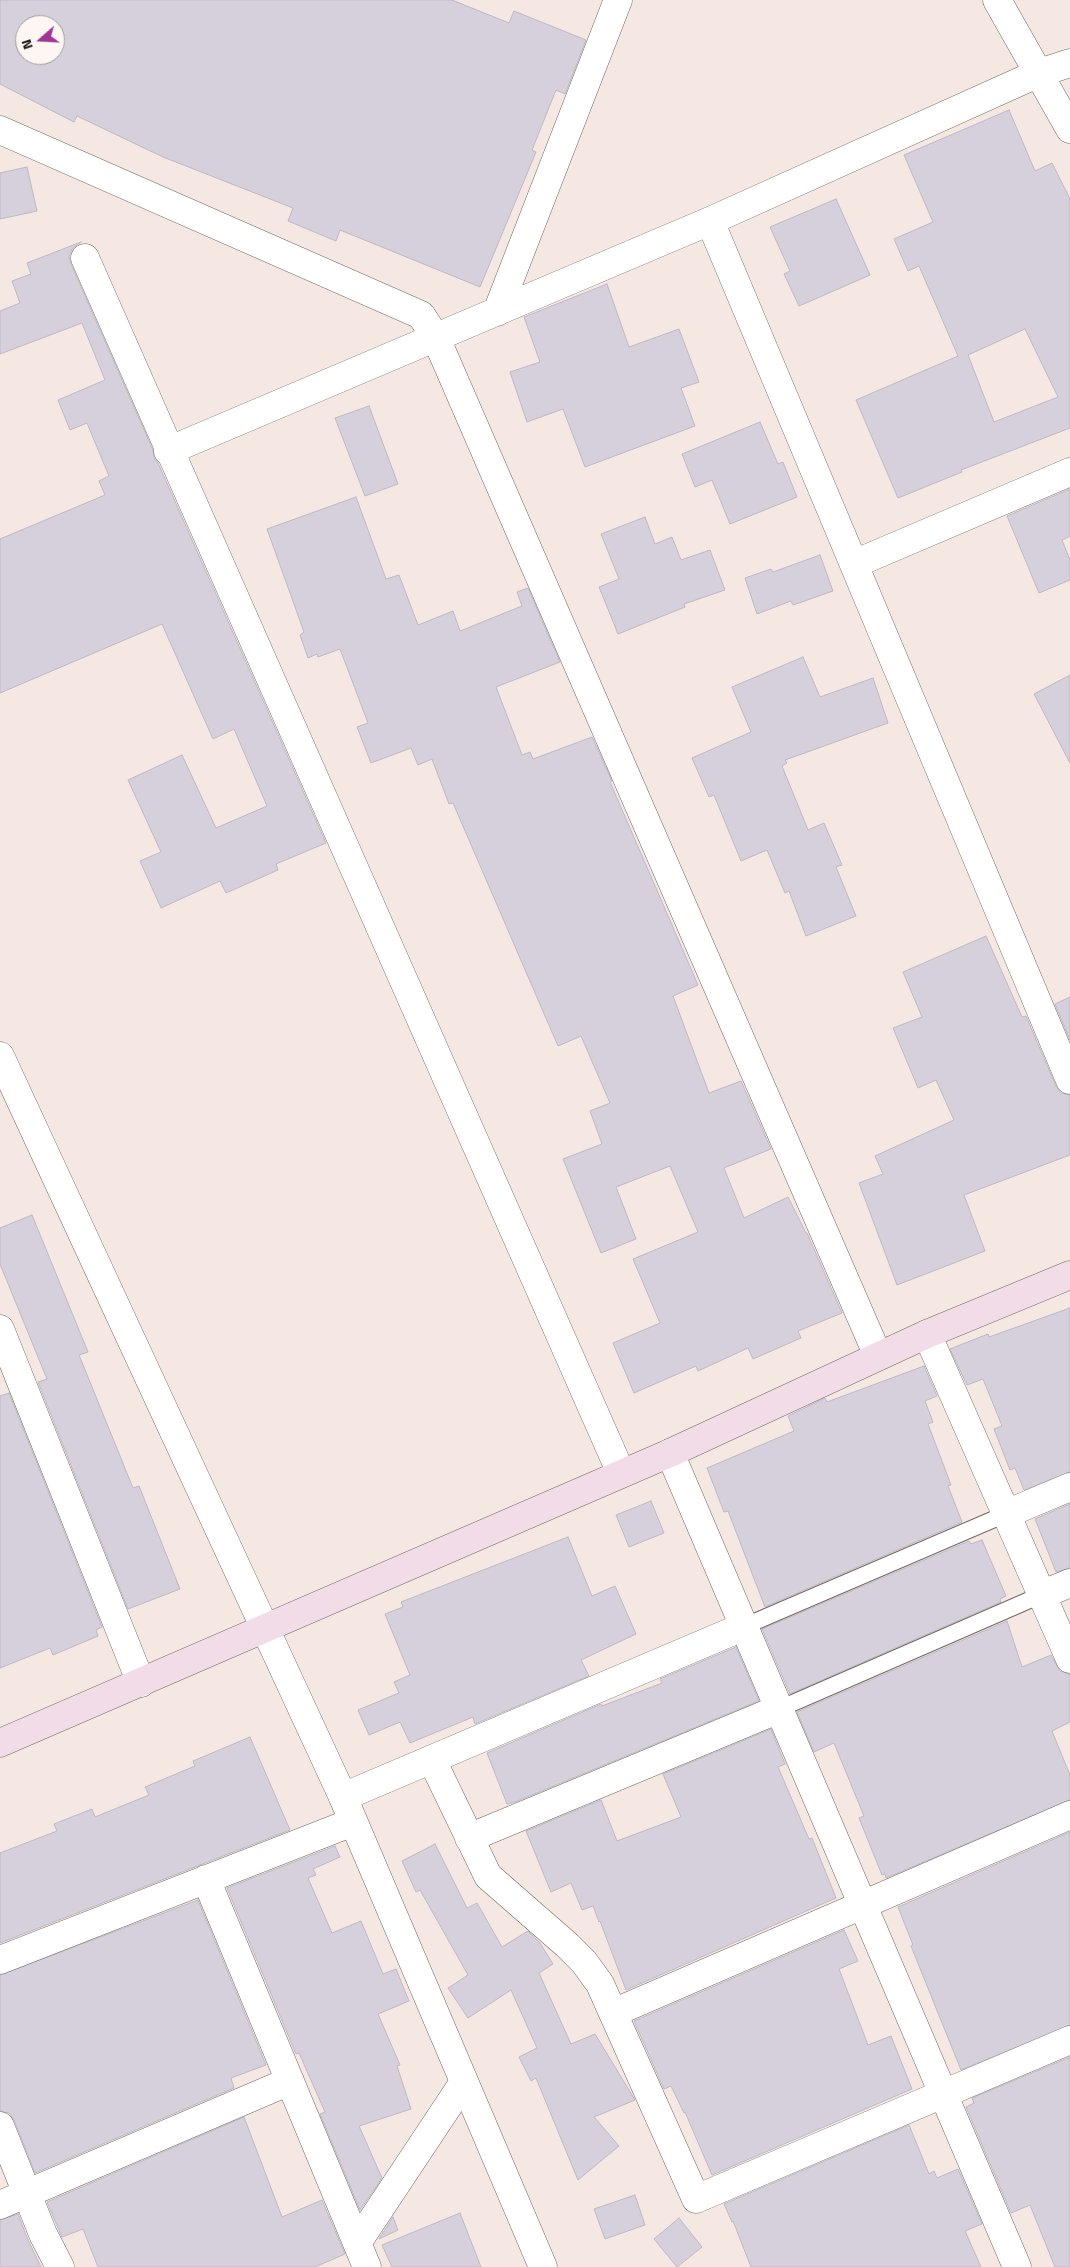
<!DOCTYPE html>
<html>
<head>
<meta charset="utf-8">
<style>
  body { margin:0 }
  #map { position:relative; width:1070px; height:2267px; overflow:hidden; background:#f5e8e2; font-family:"Titillium Web",sans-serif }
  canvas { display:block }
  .north { position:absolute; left:15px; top:15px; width:50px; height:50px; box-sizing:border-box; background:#fef6f3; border:1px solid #a29c99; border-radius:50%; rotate:251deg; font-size:14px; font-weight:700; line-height:20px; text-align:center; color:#191513 }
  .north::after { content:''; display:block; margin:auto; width:18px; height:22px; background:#a13595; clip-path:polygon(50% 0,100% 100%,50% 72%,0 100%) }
</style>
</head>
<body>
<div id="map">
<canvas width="1070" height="2267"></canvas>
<div class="north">N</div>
</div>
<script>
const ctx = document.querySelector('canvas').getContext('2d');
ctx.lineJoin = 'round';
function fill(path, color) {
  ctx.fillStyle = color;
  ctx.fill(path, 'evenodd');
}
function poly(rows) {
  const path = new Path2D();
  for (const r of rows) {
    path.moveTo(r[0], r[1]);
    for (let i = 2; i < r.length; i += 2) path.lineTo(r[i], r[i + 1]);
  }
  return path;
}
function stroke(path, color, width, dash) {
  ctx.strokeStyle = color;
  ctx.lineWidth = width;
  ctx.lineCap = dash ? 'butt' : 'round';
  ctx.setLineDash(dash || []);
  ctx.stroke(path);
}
const building = poly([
  [0,0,452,0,509,23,514,11,586,40,565,94,556,90,532,150,536,152,480,287,340,230,336,241,288,221,293,208,163,157,77,116,74,122,0,84,0,0],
  [25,25,55,25,55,55,25,55,25,25],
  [1009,110,1035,171,1052,163,1070,199,1070,428,961,470,962,472,898,498,856,400,958,356,919,266,908,271,894,239,933,222,904,155,1009,110],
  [1025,329,1058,397,994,422,968,355,1025,329],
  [27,167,37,211,0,219,0,173,27,167],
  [836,199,870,275,799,306,784,274,790,271,770,227,836,199],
  [81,242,72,249,69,257,71,264,153,450,154,458,158,463,326,843,276,864,278,870,226,893,220,881,161,908,140,861,161,852,128,780,182,755,216,828,267,806,234,729,213,739,162,624,0,693,0,539,105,495,99,481,109,476,87,423,70,430,58,400,105,380,82,323,0,354,0,311,20,303,12,281,31,274,27,263,81,242],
  [607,284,629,347,679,329,699,382,681,388,695,426,585,467,563,409,527,422,510,372,540,362,524,317,607,284],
  [369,406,398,484,365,496,335,418,369,406],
  [760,422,778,464,783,462,797,497,730,524,712,480,695,487,682,454,760,422],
  [1070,489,1070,536,1062,540,1070,560,1070,580,1039,593,1007,516,1070,489],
  [356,497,386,579,399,575,418,625,453,611,460,631,522,606,517,592,528,588,560,662,496,687,522,755,530,752,533,759,592,737,612,781,610,782,698,985,673,996,709,1093,741,1081,771,1149,724,1168,744,1218,788,1197,806,1233,807,1233,842,1313,798,1331,801,1338,753,1359,748,1348,698,1371,696,1366,634,1393,613,1343,660,1323,633,1259,698,1232,670,1166,616,1187,636,1239,601,1253,563,1159,602,1144,590,1111,610,1103,581,1036,558,1046,453,803,449,804,432,759,418,765,411,748,371,763,357,727,368,723,340,649,318,657,317,654,308,658,300,635,304,632,267,529,356,497],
  [645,517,655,544,672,537,681,560,710,550,725,590,684,604,685,607,618,634,599,587,619,579,601,534,645,517],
  [820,555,833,591,793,605,791,601,757,614,745,578,771,569,773,572,820,555],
  [803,657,820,697,873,678,888,723,785,760,787,763,782,766,808,830,824,823,842,865,836,867,856,916,806,936,789,891,785,893,767,850,741,861,714,795,709,797,692,758,751,732,732,687,803,657],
  [1070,675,1070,763,1034,694,1070,675],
  [986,936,1022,1017,1026,1016,1056,1086,1061,1093,1070,1095,1070,1155,964,1195,985,1251,897,1285,859,1183,883,1174,875,1156,954,1120,936,1080,918,1088,893,1028,922,1017,903,972,986,936],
  [1070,997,1070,1040,1055,1004,1070,997],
  [32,1215,88,1352,79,1355,133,1488,139,1486,180,1589,128,1609,38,1382,47,1379,0,1264,0,1228,32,1215],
  [1070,1308,1070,1472,1024,1490,1015,1468,1010,1470,994,1429,1002,1426,983,1379,967,1385,950,1349,988,1334,989,1337,1070,1308],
  [924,1366,937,1396,925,1401,933,1422,928,1424,951,1485,948,1486,962,1522,765,1607,728,1511,724,1512,707,1468,794,1431,788,1416,825,1398,827,1402,924,1366],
  [9,1393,102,1627,96,1630,98,1636,53,1655,50,1648,0,1668,0,1396,9,1393],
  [651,1501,664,1533,629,1547,616,1515,651,1501],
  [1070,1504,1070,1568,1056,1572,1035,1519,1070,1504],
  [568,1537,592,1596,615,1586,636,1634,581,1660,589,1676,475,1724,473,1717,410,1743,400,1722,369,1735,358,1710,399,1693,394,1682,410,1675,385,1614,403,1607,401,1602,568,1537],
  [982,1540,1006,1596,1000,1599,1001,1602,790,1694,762,1629,969,1541,971,1544,982,1540],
  [1007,1621,1022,1667,1051,1655,1060,1671,1070,1674,1070,1722,1052,1731,1070,1775,1070,1800,886,1878,885,1874,882,1875,859,1818,864,1816,834,1743,814,1752,797,1712,1007,1621],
  [736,1647,759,1701,515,1802,507,1804,487,1753,601,1704,602,1706,662,1683,660,1679,736,1647],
  [771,1729,785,1764,778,1767,809,1839,812,1838,836,1898,626,1990,600,1921,599,1922,593,1906,582,1910,571,1883,551,1892,526,1831,601,1800,617,1841,681,1817,663,1774,771,1729],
  [250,1737,290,1830,0,1943,0,1853,57,1831,54,1824,92,1809,95,1817,149,1795,145,1787,195,1766,193,1761,250,1737],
  [1070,1832,1070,2025,961,2070,911,1946,913,1945,898,1907,1070,1832],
  [435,1844,467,1908,477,1903,502,1947,528,1931,540,1943,553,1964,539,1973,571,2044,595,2034,635,2100,594,2117,619,2146,578,2180,536,2078,531,2081,519,2057,537,2048,511,1990,468,2018,448,1988,468,1975,420,1890,416,1892,402,1861,435,1844],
  [335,1846,340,1857,313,1869,316,1875,308,1878,332,1933,361,1921,383,1974,396,1969,409,2001,378,2014,400,2065,397,2066,411,2109,359,2126,382,2178,360,2210,320,2114,325,2112,299,2053,296,2054,227,1888,335,1846],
  [198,1900,266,2065,231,2078,234,2088,35,2173,14,2120,9,2113,0,2111,0,1975,198,1900],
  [844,1930,858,1961,839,1969,868,2045,891,2036,912,2089,712,2175,685,2112,684,2113,671,2086,664,2089,634,2021,844,1930],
  [1070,2057,1070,2267,1055,2267,1030,2205,1011,2213,966,2107,974,2103,972,2098,1070,2057],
  [244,2117,282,2217,322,2200,345,2254,315,2267,98,2267,83,2229,62,2237,47,2202,244,2117],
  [909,2125,929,2174,934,2171,937,2178,958,2169,982,2224,965,2231,981,2267,751,2267,733,2221,732,2222,724,2204,909,2125],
  [635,2195,645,2225,605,2239,594,2209,635,2195],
  [460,2213,481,2267,392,2267,382,2245,460,2213],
  [18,2214,28,2240,41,2267,0,2267,0,2220,18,2214],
  [393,2217,398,2230,379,2239,393,2217],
  [679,2218,702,2247,677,2267,654,2239,679,2218]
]);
const service = poly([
  [745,1626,1006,1514],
  [779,1709,1041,1595]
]);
const minor = poly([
  [997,0,1070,129],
  [0,130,421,315,436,338,878,1356],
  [710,221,1070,1080],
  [85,258,621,1473],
  [497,312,618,0],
  [168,451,710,221,1039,73,1070,63],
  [854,564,1070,472],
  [0,1329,141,1683],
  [927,1334,1070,1659],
  [670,1453,1017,2267],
  [1006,1514,1070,1487],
  [1041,1595,1070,1583],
  [432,1760,488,1876,567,1945,584,1962,600,1984,696,2199,1070,2040],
  [343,1797,745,1626],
  [469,1838,779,1709],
  [206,1879,367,2267],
  [0,1960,353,1822],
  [613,2013,1070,1815],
  [0,2126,43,2234,60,2267],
  [0,2205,290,2081],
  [357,2243,464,2082]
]);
const tertiary = poly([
  [0,1056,343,1797,543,2267]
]);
const secondary = poly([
  [0,1743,670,1453,927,1334,1070,1275]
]);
fill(building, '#d5d0dc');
stroke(building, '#bdb8c3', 1);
stroke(service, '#746963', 18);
stroke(minor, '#746963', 29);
stroke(tertiary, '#746963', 29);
stroke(secondary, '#746963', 29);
stroke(service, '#fff', 16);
stroke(minor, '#fff', 28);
stroke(tertiary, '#fff', 28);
stroke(secondary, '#f1dce7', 28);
</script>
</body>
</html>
